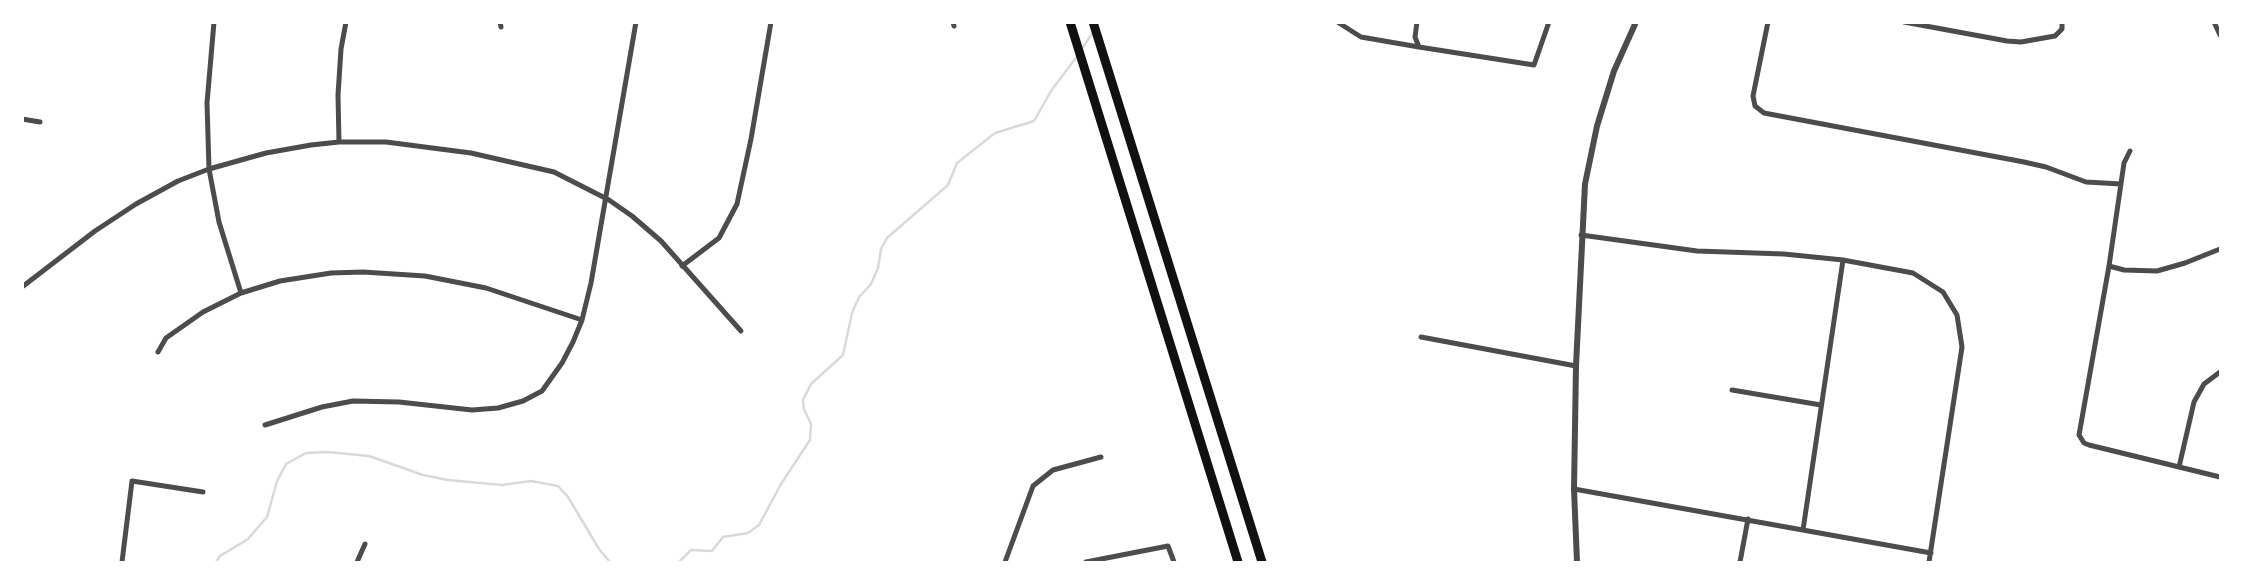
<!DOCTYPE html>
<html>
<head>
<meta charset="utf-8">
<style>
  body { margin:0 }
  #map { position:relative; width:2243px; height:585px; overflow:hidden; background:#fff; font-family:Inter,sans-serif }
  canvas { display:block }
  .frame { position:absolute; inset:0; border:24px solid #fff; pointer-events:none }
</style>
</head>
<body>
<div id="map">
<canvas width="2243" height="585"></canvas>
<div class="frame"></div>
</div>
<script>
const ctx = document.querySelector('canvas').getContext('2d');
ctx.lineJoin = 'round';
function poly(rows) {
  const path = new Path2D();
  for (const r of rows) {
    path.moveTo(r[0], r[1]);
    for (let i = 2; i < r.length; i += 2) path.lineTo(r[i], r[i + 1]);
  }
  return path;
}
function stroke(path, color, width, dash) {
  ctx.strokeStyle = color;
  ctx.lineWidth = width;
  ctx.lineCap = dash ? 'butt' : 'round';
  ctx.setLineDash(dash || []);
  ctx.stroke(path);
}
const stream = poly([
  [1081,50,1093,32],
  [216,562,220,556,248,539,267,517,277,481,286,464,306,453,328,452,369,456,423,475,448,480,502,485,531,481,558,486,568,497,599,549,610,562],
  [679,562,691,550,712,551,723,537,748,533,759,525,781,484,810,440,811,424,804,409,803,400,811,384,843,355,852,313,859,297,871,284,878,268,881,249,887,238,948,185,957,163,995,133,1034,121,1051,91,1078,55]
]);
const minor = poly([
  [214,22,207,103,209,169,219,222,241,293],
  [500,22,501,27],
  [953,22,954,26],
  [1417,22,1415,37,1419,47,1534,65,1549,22],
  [1768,22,1753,96,1755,106,1764,113,2024,162,2046,167,2086,182,2121,184],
  [1904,22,2007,41,2021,42,2055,36,2062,29,2062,22],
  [2214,22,2220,35],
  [1339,23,1361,37,1419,47],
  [22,119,40,122],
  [339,142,338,95,341,49,346,22],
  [2130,151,2124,163,2109,266,2079,435,2084,443,2089,445,2220,477],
  [1581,235,1697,251,1784,254,1843,260,1913,273,1943,292,1957,315,1962,347,1929,562],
  [682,266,719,238,737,204,751,139,771,22],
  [2109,266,2124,270,2157,271,2185,263,2220,249],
  [22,287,95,231,136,204,178,181,209,169,266,153,311,145,339,142,386,142,471,153,554,172,609,200,632,216,661,241,741,331],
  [1421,337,1576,366],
  [158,352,166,338,203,312,241,293,280,281,331,273,363,272,425,276,486,288,582,320],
  [1732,390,1821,405],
  [265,425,322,407,353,401,399,402,472,410,498,408,523,401,542,391,562,363,573,342,582,320,591,283,636,22],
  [2179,467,2194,402,2204,384,2220,372],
  [1574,489,1931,553],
  [1803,530,1843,260],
  [122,562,132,481,203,492],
  [357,562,365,544],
  [1005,562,1033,486,1053,470,1101,457],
  [1086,562,1168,546,1174,562],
  [1740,562,1748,519]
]);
const tertiary = poly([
  [1577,562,1574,489,1576,366,1585,184,1597,126,1614,71,1636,22]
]);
const motorway = poly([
  [1070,22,1238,562],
  [1093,22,1262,562]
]);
stroke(stream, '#d9d9d9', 2.5);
stroke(minor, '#4c4c4c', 5);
stroke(tertiary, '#4c4c4c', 6);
stroke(motorway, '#111', 9);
</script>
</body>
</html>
